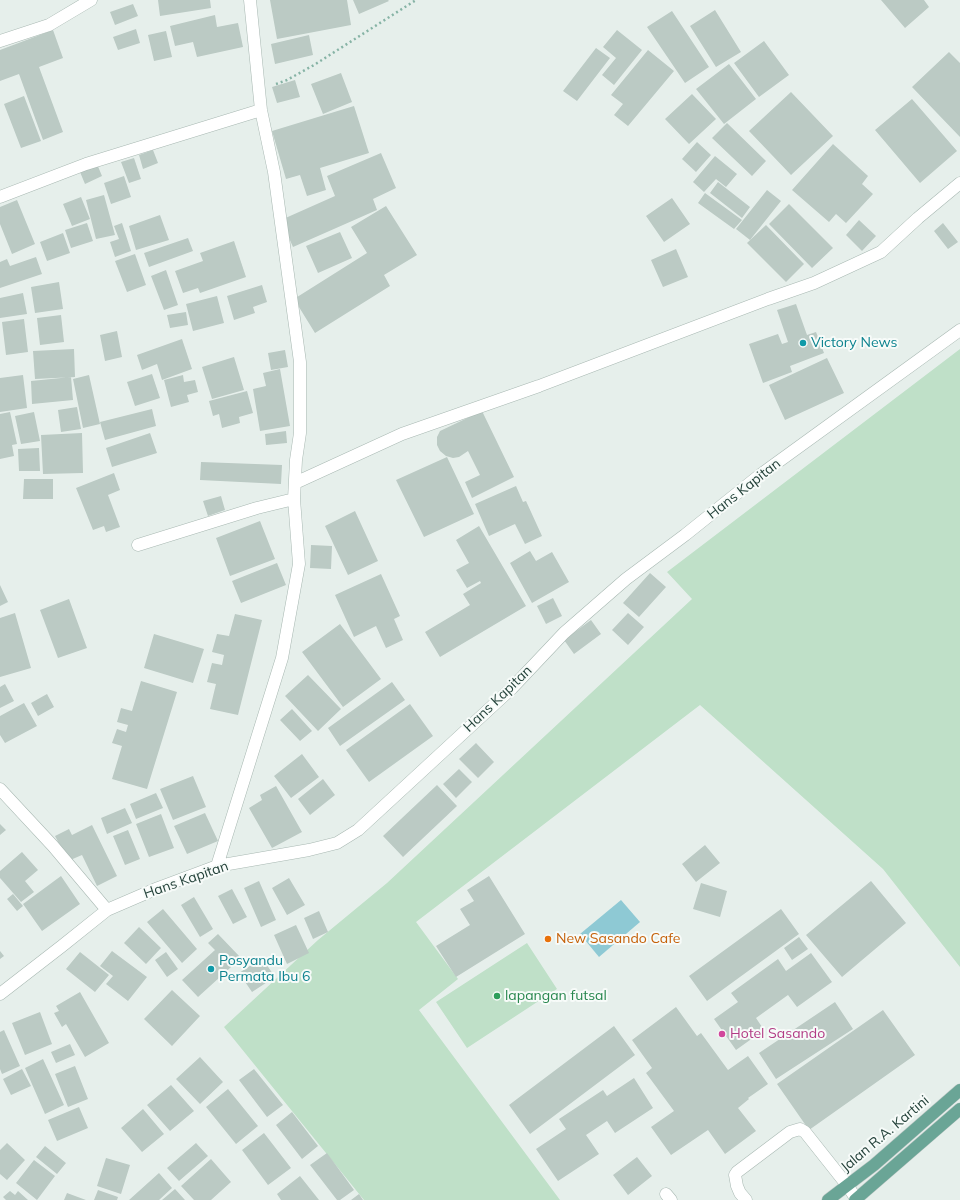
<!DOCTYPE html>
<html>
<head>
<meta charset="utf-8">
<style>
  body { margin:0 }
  canvas { display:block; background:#e6efeb }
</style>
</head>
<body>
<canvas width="960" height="1200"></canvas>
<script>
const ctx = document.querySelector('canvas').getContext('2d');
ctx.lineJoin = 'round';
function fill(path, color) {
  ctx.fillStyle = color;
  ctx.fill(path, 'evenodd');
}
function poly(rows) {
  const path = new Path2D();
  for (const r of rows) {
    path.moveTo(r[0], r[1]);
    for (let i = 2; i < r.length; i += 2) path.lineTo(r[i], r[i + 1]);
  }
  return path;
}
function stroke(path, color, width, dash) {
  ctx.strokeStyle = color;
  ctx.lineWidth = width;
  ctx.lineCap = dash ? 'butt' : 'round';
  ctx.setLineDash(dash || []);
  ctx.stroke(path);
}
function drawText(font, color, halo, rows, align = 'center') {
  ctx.font = font + ' Mulish,sans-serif';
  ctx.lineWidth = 4;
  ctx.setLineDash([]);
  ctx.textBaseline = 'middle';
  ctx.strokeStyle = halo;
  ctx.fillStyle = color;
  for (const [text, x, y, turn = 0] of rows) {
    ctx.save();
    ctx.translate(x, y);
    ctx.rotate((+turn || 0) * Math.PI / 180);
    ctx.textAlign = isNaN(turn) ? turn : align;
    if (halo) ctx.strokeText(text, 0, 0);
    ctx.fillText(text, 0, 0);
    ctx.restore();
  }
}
const green = poly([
  [960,349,960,967,883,869,700,705,416,922,458,979,419,1010,560,1200,364,1200,224,1027,318,940,387,883,692,599,667,572],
  [527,943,557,989,467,1048,436,1002]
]);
const water = poly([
  [621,900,640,922,599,957,580,934]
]);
const building = poly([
  [158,0,210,0,211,8,160,16],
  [270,0,347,0,351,25,277,39],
  [353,0,388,0,389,1,359,14],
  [881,0,924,0,929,7,905,28],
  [133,4,138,16,115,25,110,12],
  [715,10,741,52,716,67,690,26],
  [672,11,709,67,685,83,647,27],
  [215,15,217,27,238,23,243,47,197,57,193,42,175,46,170,26],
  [136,29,140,43,118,50,113,37],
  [53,30,63,58,39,67,63,132,43,140,19,74,0,81,0,50],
  [617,30,642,50,614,85,602,75,616,58,603,47],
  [166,31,172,57,154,61,148,35],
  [309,35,313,55,275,64,271,44],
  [764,41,789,75,759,97,734,63],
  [596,48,610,58,577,101,563,91],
  [648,50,674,71,628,126,614,115,623,104,611,95],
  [949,52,960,63,960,137,912,87],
  [729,64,756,99,724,124,696,89],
  [341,73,352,102,323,114,311,84],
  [295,80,300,97,277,103,272,87],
  [791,92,833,136,791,175,749,131],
  [692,94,716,119,689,144,665,119],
  [24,96,41,141,21,148,4,104],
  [912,99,957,151,920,183,875,130],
  [354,106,369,153,320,168,326,190,307,196,300,175,286,179,272,131],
  [727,123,766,161,752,176,712,138],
  [697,142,711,155,696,172,682,159],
  [833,144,868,176,862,184,873,194,846,223,836,214,829,222,792,190],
  [153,150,158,163,143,169,139,155],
  [381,153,396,188,373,199,377,210,293,247,281,220,335,196,327,176],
  [715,156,737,174,726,187,716,179,704,192,693,182],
  [134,158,141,179,129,183,121,162],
  [97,164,102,176,85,184,80,172],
  [124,176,131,197,111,204,104,183],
  [718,182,750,207,742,218,710,193],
  [767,190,781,201,750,240,736,229],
  [705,193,742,220,734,229,698,203],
  [104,195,115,235,96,239,86,200],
  [81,197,90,219,72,226,63,204],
  [672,198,690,224,664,242,646,216],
  [17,200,35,244,12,254,0,224,0,207],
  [789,204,833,248,812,268,769,224],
  [386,206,417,255,384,275,390,286,315,333,294,299,367,253,351,227],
  [160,215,169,240,136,250,129,226],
  [859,220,876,236,862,251,846,235],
  [87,223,93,241,71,248,65,230],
  [122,223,131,251,115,257,110,242,119,239,114,226],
  [943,223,958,242,948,249,934,231],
  [766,225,804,264,786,282,747,243],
  [340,232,352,258,318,273,306,246],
  [63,233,70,253,47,261,40,242],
  [188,238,193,251,149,267,144,253],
  [234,241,246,277,200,293,198,288,183,293,175,271,203,261,200,253],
  [676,249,688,277,663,287,651,260],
  [135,254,146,285,127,292,115,261],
  [36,257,42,274,0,288,0,262,7,259,10,266],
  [166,270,178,305,164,310,151,276],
  [59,282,63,309,35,313,31,287],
  [262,285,267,302,253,307,255,313,234,320,227,296],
  [23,293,27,314,0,318,0,298],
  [217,296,224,323,193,331,186,304],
  [796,304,807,335,816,332,824,353,790,366,792,372,763,383,749,344,778,334,782,344,788,342,777,310],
  [186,312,188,325,170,328,167,315],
  [61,315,64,342,40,345,37,318],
  [24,319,28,352,6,355,2,322],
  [117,331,122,357,105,361,100,335],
  [182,339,192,369,162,380,157,364,142,370,137,355],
  [74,349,75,377,35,379,33,351],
  [285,350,288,367,271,370,268,353],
  [234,357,244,390,212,399,202,367],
  [827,358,844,393,785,420,769,385],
  [280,369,290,426,260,431,253,389,266,386,263,373],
  [152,374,160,398,135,406,127,382],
  [23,375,27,408,0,412,0,378],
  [89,375,100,424,83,428,73,379],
  [183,375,184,382,195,380,198,392,187,395,189,402,171,407,164,380],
  [71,377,73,400,32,404,31,381],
  [247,391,253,413,239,417,240,423,222,428,219,414,213,416,209,401],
  [77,407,81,429,61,432,58,410],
  [152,409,156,426,105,440,100,422],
  [482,411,514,477,472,498,465,482,480,475,468,451,459,457,453,458,446,456,440,451,437,445,437,437,440,431],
  [10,412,17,444,12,445,14,456,0,459,0,414],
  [34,412,40,441,21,444,15,416],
  [286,431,287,443,266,445,265,434],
  [82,433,83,473,43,474,41,435],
  [150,433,157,453,112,467,106,448],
  [39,448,40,471,19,471,18,449],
  [447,457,474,514,424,537,396,480],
  [201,462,282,465,281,484,200,480],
  [114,473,120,490,108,495,120,527,106,532,104,526,93,530,76,488],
  [24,479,53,479,53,499,23,499],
  [516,486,523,502,526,501,542,536,525,544,515,524,489,536,475,504],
  [221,496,225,510,208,516,203,501],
  [355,511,378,561,348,575,325,526],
  [260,521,275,559,230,576,216,538],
  [479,526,526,606,440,657,425,632,470,605,463,594,481,583,480,581,467,588,456,570,469,563,456,540],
  [311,545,332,546,331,569,310,568],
  [530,551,536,561,552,552,569,582,532,603,510,563],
  [277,563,286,585,241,603,232,581],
  [650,573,666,587,639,617,623,603],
  [381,574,400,616,394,619,403,640,386,648,376,626,354,637,335,595],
  [0,585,8,602,0,606],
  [553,598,562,616,546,624,537,606],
  [69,599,87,648,58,658,40,610],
  [15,613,31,668,0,677,0,618],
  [628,613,644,627,628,645,612,630],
  [235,614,262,620,238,715,210,709,216,684,207,682,212,663,222,665,224,655,212,652,217,634,229,636],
  [591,620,601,634,574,654,564,640],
  [340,624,381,679,343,707,302,652],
  [154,634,204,649,193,683,144,668],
  [308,675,341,709,318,731,285,696],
  [141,681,177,692,147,789,112,779,122,746,112,743,117,729,126,732,128,725,117,722,121,708,132,711],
  [392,682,405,700,340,746,328,728],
  [5,684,14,701,0,708,0,687],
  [47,694,54,707,38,716,31,703],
  [24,703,37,726,5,743,0,735,0,716],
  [410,704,433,736,369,782,346,750],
  [292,709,312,731,300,741,280,720],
  [476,743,494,762,478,778,459,759],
  [302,754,319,777,291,798,274,776],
  [459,769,472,782,456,798,443,784],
  [193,776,206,807,173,820,160,789],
  [323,779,335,795,310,815,298,799],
  [437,785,457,806,403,857,383,836],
  [276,786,302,832,272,848,249,808,262,800,260,795],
  [156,793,163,808,136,819,130,804],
  [125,808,132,823,107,834,101,818],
  [205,813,218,841,187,854,174,826],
  [161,814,174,848,149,857,136,824],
  [0,824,6,830,0,835],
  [92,825,117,876,97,886,82,855,68,861,55,836,69,829,72,835],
  [128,830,140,859,125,865,113,836],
  [705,845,720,863,696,882,682,864],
  [22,852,38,870,25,881,34,892,21,902,0,878,0,871],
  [61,876,80,904,42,931,23,904],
  [489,876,525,934,456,977,436,946,470,925,460,909,474,901,467,890],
  [289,878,305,905,287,915,272,888],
  [259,881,276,920,261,927,244,888],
  [871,881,906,923,842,977,806,935],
  [701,883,727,891,720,917,693,909],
  [232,889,247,917,233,924,218,896],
  [13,894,23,906,17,911,7,899],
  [194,897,213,929,200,937,181,905],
  [163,909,197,949,182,963,147,922],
  [781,909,799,934,707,1001,689,976],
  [319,911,328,932,313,939,304,918],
  [296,925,309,953,287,964,274,935],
  [139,927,161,948,146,964,124,943],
  [218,934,241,958,198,997,182,980,215,950,208,943],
  [799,937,808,949,792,960,784,948],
  [0,951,4,956,0,959],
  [112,951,147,977,128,1001,106,984,113,976,100,966],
  [80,952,109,975,95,992,66,969],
  [166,952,178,969,167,977,155,960],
  [811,953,832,982,797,1007,788,995,756,1018,764,1030,736,1050,714,1019,738,1002,731,993,778,959,786,971],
  [262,958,275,977,252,992,239,973],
  [172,990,200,1016,172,1046,144,1019],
  [80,992,109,1043,85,1057,66,1024,62,1027,54,1013,59,1011,56,1006],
  [835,1002,853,1029,776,1079,759,1053],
  [676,1007,697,1036,701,1033,728,1070,748,1056,768,1084,748,1098,749,1099,738,1108,756,1131,725,1154,708,1130,671,1155,651,1127,674,1111,646,1073,652,1068,632,1040],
  [883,1010,915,1055,809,1130,777,1084],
  [40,1012,52,1044,25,1055,12,1023],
  [614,1026,635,1055,530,1134,509,1105],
  [4,1030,20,1066,2,1074,0,1069,0,1032],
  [70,1044,75,1055,56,1063,51,1052],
  [200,1057,223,1082,200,1104,176,1079],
  [43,1059,64,1105,45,1114,25,1068],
  [75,1066,88,1099,68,1107,55,1074],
  [22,1069,31,1086,11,1095,3,1079],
  [254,1069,283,1105,267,1117,239,1080],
  [634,1078,653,1108,615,1133,607,1121,586,1135,599,1154,558,1181,536,1149,566,1129,559,1119,603,1090,607,1096],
  [171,1085,194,1111,170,1131,147,1105],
  [228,1089,258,1126,236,1144,206,1107],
  [79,1107,88,1128,57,1141,48,1120],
  [143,1109,164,1134,142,1152,121,1128],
  [292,1112,318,1146,302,1159,276,1125],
  [264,1133,291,1168,268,1185,242,1150],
  [7,1143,25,1160,7,1180,0,1174,0,1150],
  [196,1143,208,1156,179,1181,167,1168],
  [45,1146,66,1163,57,1174,36,1157],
  [327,1153,354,1190,340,1200,337,1200,310,1165],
  [637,1157,652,1176,628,1195,613,1175],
  [106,1158,130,1165,121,1194,97,1186],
  [211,1159,231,1182,211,1200,194,1200,181,1186],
  [34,1160,55,1176,37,1200,16,1183],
  [159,1173,172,1188,159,1200,129,1200],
  [300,1176,319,1200,281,1200,277,1194],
  [175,1189,185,1200,162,1200],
  [98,1190,118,1197,117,1200,94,1200],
  [10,1191,15,1195,18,1191,28,1200,6,1200,3,1197],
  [67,1193,86,1200,64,1200],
  [359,1194,363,1200,351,1200]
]);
const path = poly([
  [276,84,287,80,314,65,416,0]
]);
const minor = poly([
  [0,41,49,25,91,0],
  [0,197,86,164,261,110],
  [295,483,402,434,539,386,768,299,814,283,881,252,918,218,960,183],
  [138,545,257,508,294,499],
  [0,789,53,846,107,910],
  [217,866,282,658,299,564,294,499,296,460,300,433,300,362,274,172,261,110,250,0],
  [0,994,62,946,107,910,158,888,217,866,309,850,337,843,358,830,512,688,564,633,626,579,685,535,760,475,960,330],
  [666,1194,671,1200],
  [746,1200,740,1193,737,1186,735,1175,737,1172,790,1132,800,1129,805,1132,847,1185,857,1200]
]);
const major = poly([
  [828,1200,874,1165,960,1090],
  [855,1200,960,1109]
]);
const markers = [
  [803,343,4,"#0f9aa8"],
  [548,939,4,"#e8710a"],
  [211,969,4,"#0f9aa8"],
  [497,996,4,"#2e9e5b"],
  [722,1034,4,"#d1479c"]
];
const cultureNames = [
  ["Victory News",811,343],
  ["Posyandu",219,961],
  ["Permata Ibu 6",219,977]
];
const streetNames = [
  ["Hans Kapitan",744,489,-38],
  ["Hans Kapitan",498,699,-44],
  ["Hans Kapitan",186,880,-19],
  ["Jalan R.A. Kartini",885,1134,-40]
];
const foodNames = [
  ["New Sasando Cafe",556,939]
];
const leisureNames = [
  ["lapangan futsal",505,996]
];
const hotelNames = [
  ["Hotel Sasando",730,1034]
];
fill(green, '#bfe0c8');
fill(water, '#8ec9d4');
fill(building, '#bbcac4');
stroke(minor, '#a8b8b2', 13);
stroke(major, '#c2cac8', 13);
stroke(path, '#86b3a5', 2.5, [2, 3]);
stroke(minor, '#fff', 12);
stroke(major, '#6aa596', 12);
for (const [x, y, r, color] of markers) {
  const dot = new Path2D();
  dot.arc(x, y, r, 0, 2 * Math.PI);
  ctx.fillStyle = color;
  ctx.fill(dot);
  stroke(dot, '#f7fbf9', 1.5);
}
drawText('14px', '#0d838f', '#f7fbf9', cultureNames, 'left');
drawText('14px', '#24423a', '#f7fbf9', streetNames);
drawText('14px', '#c56008', '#f7fbf9', foodNames, 'left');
drawText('14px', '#27864d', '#f7fbf9', leisureNames, 'left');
drawText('14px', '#b23c85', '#f7fbf9', hotelNames, 'left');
</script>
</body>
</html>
